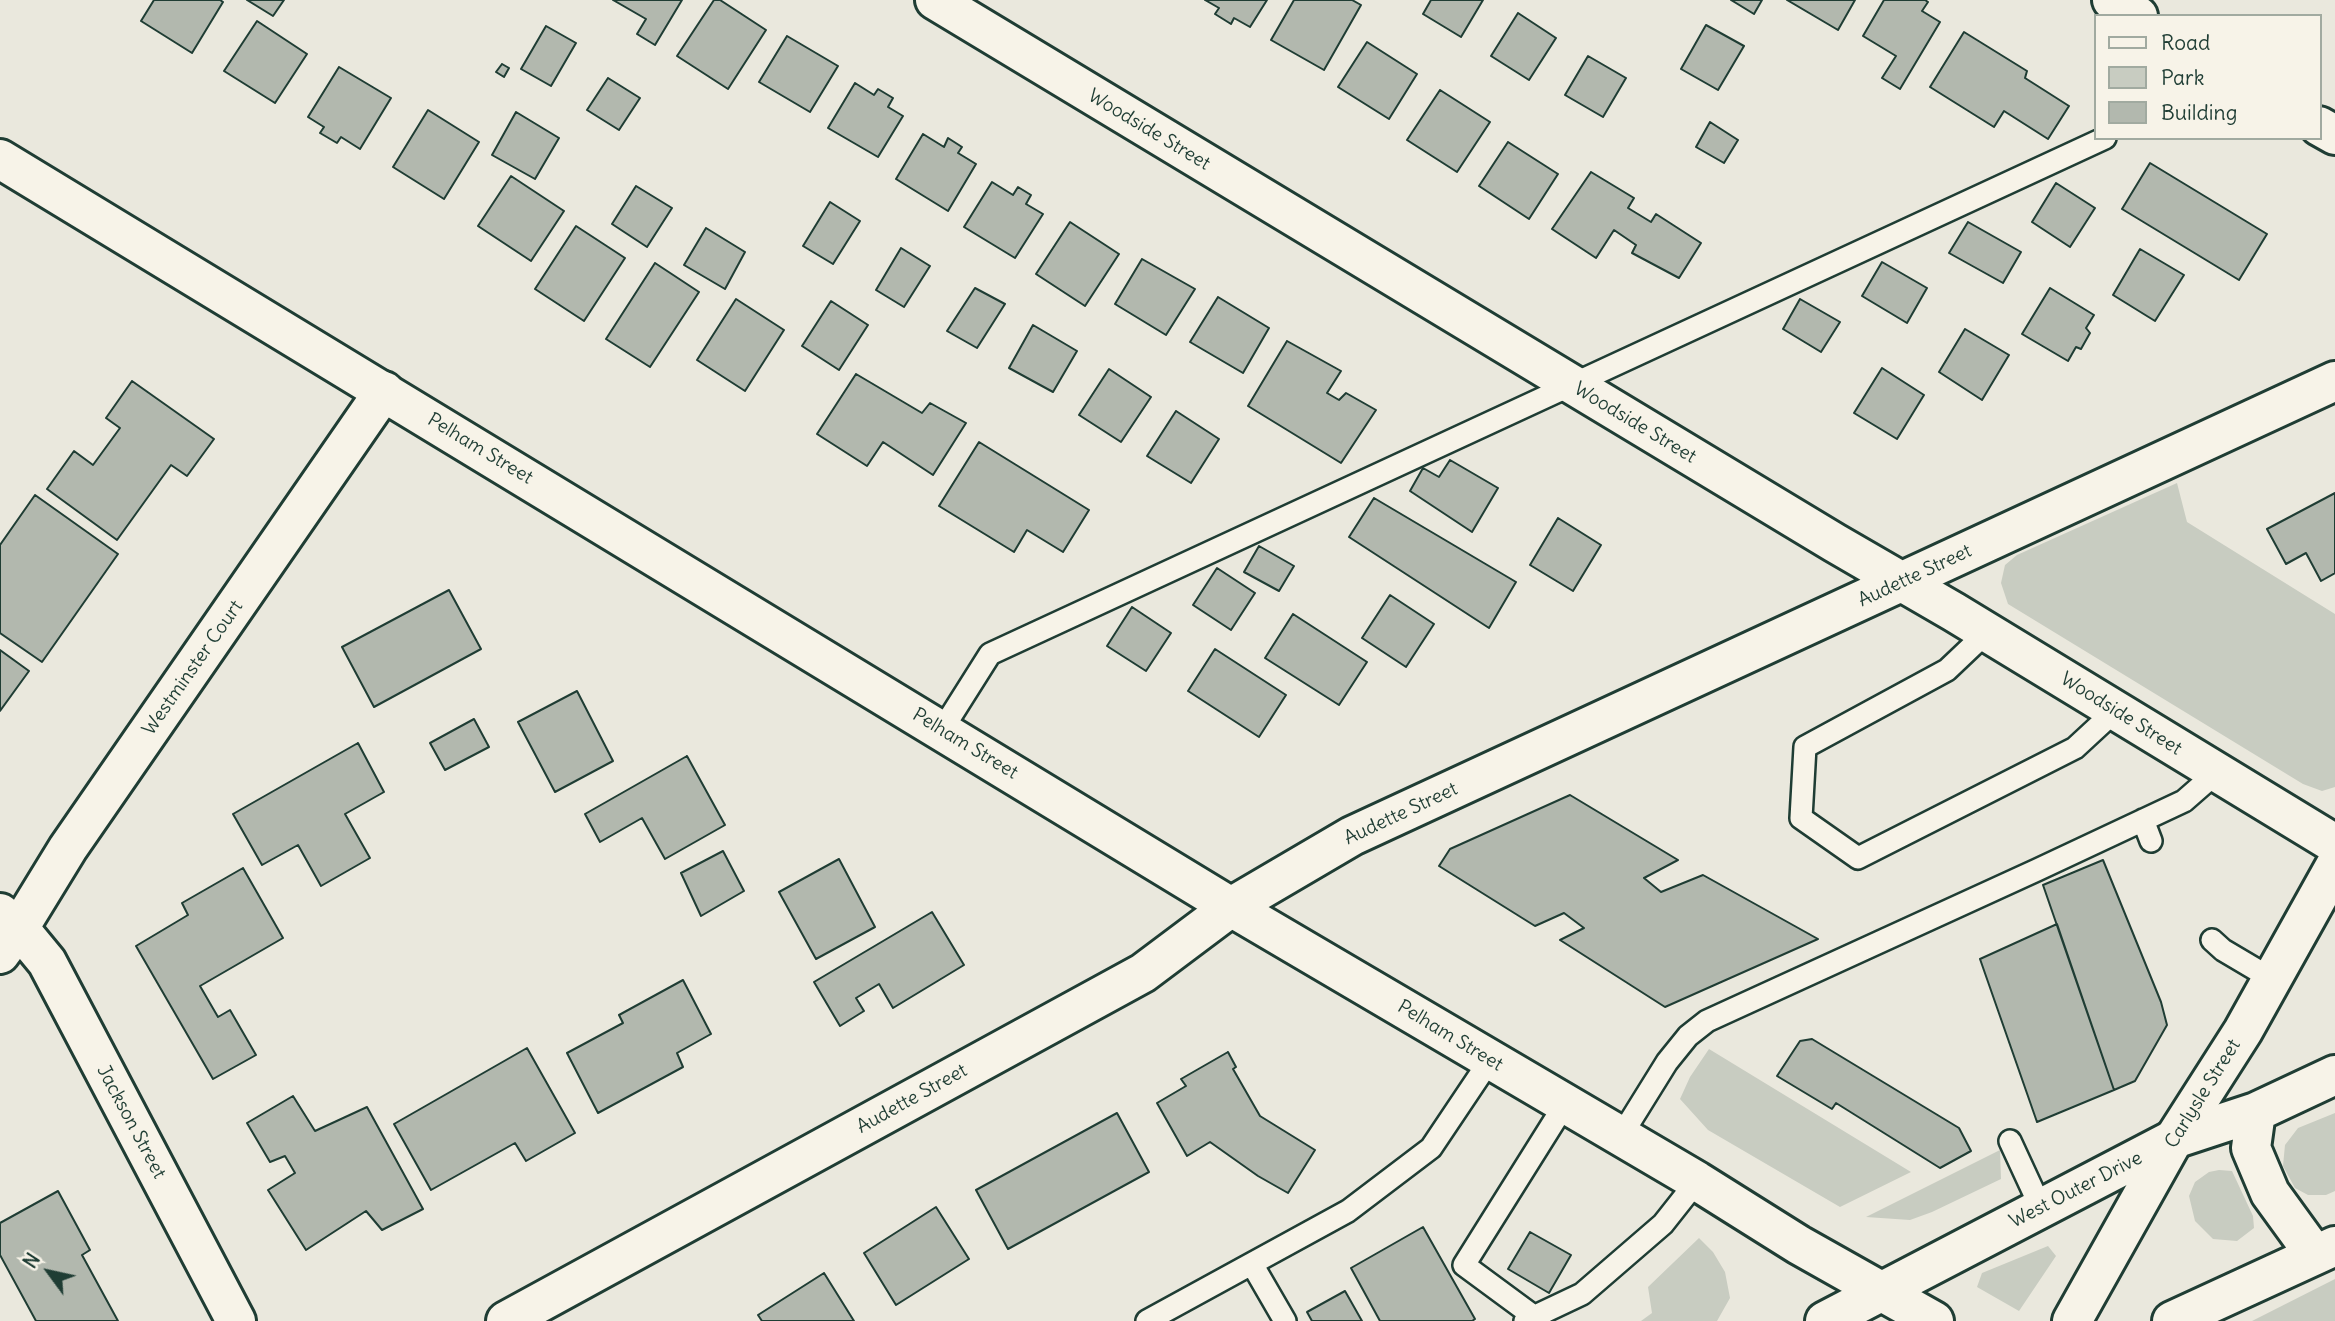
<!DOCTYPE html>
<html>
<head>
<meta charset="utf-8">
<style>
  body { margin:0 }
  #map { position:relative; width:2335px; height:1321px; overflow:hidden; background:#eae8dd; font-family:Delius,sans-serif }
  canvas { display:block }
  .legend { position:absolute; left:2094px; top:14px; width:228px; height:126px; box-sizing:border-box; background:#f7f3e8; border:2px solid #a1aaa0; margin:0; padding:9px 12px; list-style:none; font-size:21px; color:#1f3d34 }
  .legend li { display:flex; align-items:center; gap:14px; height:35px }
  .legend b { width:35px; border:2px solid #a1aaa0 }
  .north { position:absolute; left:14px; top:1237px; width:70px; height:70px; -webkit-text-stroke:5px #f7f3e8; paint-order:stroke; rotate:303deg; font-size:19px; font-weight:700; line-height:28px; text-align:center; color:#1f3d34 }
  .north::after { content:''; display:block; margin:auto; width:24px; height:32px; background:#1f3d34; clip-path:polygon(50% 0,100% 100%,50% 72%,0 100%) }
</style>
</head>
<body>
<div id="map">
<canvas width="2335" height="1321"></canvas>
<ul class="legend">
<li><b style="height:9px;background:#f7f3e8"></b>Road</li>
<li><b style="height:19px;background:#c8ccc1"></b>Park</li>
<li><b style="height:19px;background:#b2b8ae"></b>Building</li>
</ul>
<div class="north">N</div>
</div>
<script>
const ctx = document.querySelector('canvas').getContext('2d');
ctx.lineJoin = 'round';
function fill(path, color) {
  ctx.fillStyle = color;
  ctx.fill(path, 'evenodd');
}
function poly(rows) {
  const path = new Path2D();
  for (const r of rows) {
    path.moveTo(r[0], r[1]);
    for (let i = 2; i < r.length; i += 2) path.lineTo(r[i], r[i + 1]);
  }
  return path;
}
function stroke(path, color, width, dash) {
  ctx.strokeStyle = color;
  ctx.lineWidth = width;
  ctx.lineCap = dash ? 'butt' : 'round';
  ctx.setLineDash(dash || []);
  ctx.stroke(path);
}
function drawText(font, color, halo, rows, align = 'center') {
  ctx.font = font + ' Delius,sans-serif';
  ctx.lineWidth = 5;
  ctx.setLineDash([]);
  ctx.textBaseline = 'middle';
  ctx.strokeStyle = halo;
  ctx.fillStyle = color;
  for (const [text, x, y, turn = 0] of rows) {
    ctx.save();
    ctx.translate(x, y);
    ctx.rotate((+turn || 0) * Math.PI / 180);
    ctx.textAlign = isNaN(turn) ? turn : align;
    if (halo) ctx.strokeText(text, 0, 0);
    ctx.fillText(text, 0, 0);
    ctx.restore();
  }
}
const green = poly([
  [2177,483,2187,522,2335,614,2335,787,2322,791,2303,784,2008,604,2001,583,2005,565,2017,555],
  [1709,1049,1911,1172,1840,1207,1708,1130,1680,1099,1690,1077],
  [2335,1113,2335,1191,2326,1195,2308,1195,2295,1188,2283,1166,2285,1145,2298,1128],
  [2000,1150,2001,1179,1932,1212,1910,1220,1866,1217],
  [2219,1170,2232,1171,2253,1216,2254,1228,2237,1241,2213,1239,2195,1221,2189,1196,2195,1182,2209,1172],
  [1699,1238,1713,1252,1725,1272,1730,1298,1717,1321,1641,1321,1652,1313,1648,1287],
  [2048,1246,2056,1256,2019,1311,1977,1287,1982,1273],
  [2335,1279,2335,1321,2252,1321]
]);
const building = poly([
  [154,0,220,0,223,2,192,53,141,21,154,0],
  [247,0,284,0,273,16,247,0],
  [613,0,682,0,655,45,637,34,646,19,613,0],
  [714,0,720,0,766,30,728,89,677,56,714,0],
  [1205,0,1267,0,1250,27,1234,18,1231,24,1215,14,1219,8,1205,0],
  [1294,0,1352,0,1361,5,1324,70,1271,40,1294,0],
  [1431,0,1483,0,1461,37,1423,14,1431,0],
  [1731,0,1762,0,1754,14,1731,0],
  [1787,0,1855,0,1838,30,1787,0],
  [1884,0,1925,0,1928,2,1922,11,1940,22,1900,89,1882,78,1896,56,1863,36,1884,0],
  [1518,13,1556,38,1529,80,1491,56,1518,13],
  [257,21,307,54,275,103,224,71,257,21],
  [1706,25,1744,46,1718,90,1681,69,1706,25],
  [546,26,576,43,551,86,521,69,546,26],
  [1964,32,2027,71,2025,78,2069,106,2048,139,2004,111,1994,127,1930,87,1964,32],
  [787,36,838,66,810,112,759,82,787,36],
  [1367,42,1417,74,1389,119,1338,87,1367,42],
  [1588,56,1626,78,1603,117,1565,95,1588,56],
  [502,64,509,68,504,77,496,72,502,64],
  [339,67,391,98,360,149,341,137,337,143,320,133,324,127,308,117,339,67],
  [608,78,640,98,619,130,587,110,608,78],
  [855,83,874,95,878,89,893,98,888,107,903,116,878,157,828,128,855,83],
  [1440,90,1490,122,1457,172,1407,140,1440,90],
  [428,110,479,142,444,199,393,167,428,110],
  [516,112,559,138,535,179,492,155,516,112],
  [1710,122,1738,140,1724,163,1696,147,1710,122],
  [923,134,944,147,948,138,962,147,958,153,976,164,948,211,896,179,923,134],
  [1508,142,1558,174,1529,219,1479,186,1508,142],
  [2150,163,2267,234,2239,280,2122,209,2150,163],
  [1591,172,1634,198,1628,208,1651,222,1656,214,1701,243,1679,278,1632,253,1636,245,1614,230,1596,258,1552,229,1591,172],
  [511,176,564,211,531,261,478,226,511,176],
  [992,182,1013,195,1018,187,1031,195,1026,204,1043,214,1015,258,964,227,992,182],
  [2056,183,2095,208,2070,247,2032,222,2056,183],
  [636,186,672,208,647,247,612,224,636,186],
  [830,202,860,221,833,264,803,246,830,202],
  [1070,222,1119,254,1085,306,1036,274,1070,222],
  [1968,222,2021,252,2003,283,1949,253,1968,222],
  [576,226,625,258,584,321,535,289,576,226],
  [706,228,745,252,725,289,684,265,706,228],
  [901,248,930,266,904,307,876,290,901,248],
  [2140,249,2184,275,2155,321,2113,295,2140,249],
  [1142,259,1195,289,1166,335,1115,304,1142,259],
  [1882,262,1927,288,1907,323,1862,296,1882,262],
  [655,263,699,292,650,367,606,339,655,263],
  [975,288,1005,304,977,348,947,331,975,288],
  [2050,288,2094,315,2086,328,2090,333,2081,349,2076,347,2068,361,2022,334,2050,288],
  [1218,297,1269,328,1243,373,1190,342,1218,297],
  [736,299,784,330,745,391,697,360,736,299],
  [1800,299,1840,322,1821,352,1783,329,1800,299],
  [831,301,868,325,839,370,802,346,831,301],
  [1033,325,1077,351,1053,392,1009,368,1033,325],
  [1965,329,2009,355,1982,400,1939,372,1965,329],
  [1287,341,1341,371,1327,393,1339,400,1346,393,1376,410,1341,463,1248,406,1287,341],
  [1882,368,1924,395,1897,439,1854,413,1882,368],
  [1109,369,1151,397,1121,442,1079,415,1109,369],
  [856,374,922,413,930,403,966,423,933,475,883,442,867,466,817,434,856,374],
  [132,381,214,439,187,476,171,465,117,540,47,489,74,451,93,465,120,428,106,418,132,381],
  [1176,411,1219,439,1191,483,1147,456,1176,411],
  [979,442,1089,510,1063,552,1027,530,1014,552,939,506,979,442],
  [1450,460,1498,488,1472,532,1410,491,1423,468,1439,477,1450,460],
  [2335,493,2335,573,2321,581,2306,553,2286,564,2267,529,2335,493],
  [35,495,118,554,42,662,0,633,0,545,35,495],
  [1374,498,1516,582,1489,628,1349,537,1374,498],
  [1558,518,1601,545,1573,591,1530,565,1558,518],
  [1259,546,1294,566,1279,591,1244,572,1259,546],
  [1217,568,1255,593,1231,630,1193,605,1217,568],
  [449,590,481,649,374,707,342,647,449,590],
  [1390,595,1434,624,1406,667,1362,638,1390,595],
  [1132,607,1171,633,1146,671,1107,646,1132,607],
  [1293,614,1367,662,1339,705,1265,658,1293,614],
  [1215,649,1286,695,1259,737,1188,691,1215,649],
  [0,650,29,671,0,711,0,650],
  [577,691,613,761,555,792,518,722,577,691],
  [474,719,489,747,445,770,430,743,474,719],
  [358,743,384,792,345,814,370,858,321,886,298,845,262,865,233,814,358,743],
  [687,756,725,825,665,859,642,818,600,842,585,814,687,756],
  [1570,795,1678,860,1644,878,1661,892,1703,875,1818,939,1665,1007,1560,940,1584,928,1564,913,1535,926,1439,866,1450,849,1570,795],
  [723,851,744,891,701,916,681,873,723,851],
  [839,859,875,927,816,959,779,892,839,859],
  [2103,860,2161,1002,2167,1025,2135,1081,2114,1090,2043,885,2103,860],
  [243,868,283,938,200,986,218,1017,230,1010,256,1055,213,1079,136,946,188,915,182,903,243,868],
  [932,912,964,965,893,1008,879,984,856,998,864,1011,840,1026,814,982,932,912],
  [2057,924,2114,1090,2037,1122,1980,959,2057,924],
  [683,980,711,1034,677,1053,683,1067,598,1113,567,1053,623,1023,619,1015,683,980],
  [1812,1039,1959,1128,1971,1151,1940,1168,1836,1103,1832,1109,1777,1076,1800,1041,1812,1039],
  [527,1048,575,1133,526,1161,515,1143,431,1190,394,1124,527,1048],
  [1228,1052,1236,1067,1233,1069,1260,1116,1315,1150,1288,1193,1258,1176,1210,1142,1187,1156,1157,1103,1186,1086,1181,1079,1228,1052],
  [293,1096,315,1131,367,1107,423,1209,382,1230,366,1211,306,1250,268,1190,295,1173,285,1156,270,1162,247,1123,293,1096],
  [1117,1113,1149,1172,1008,1249,976,1190,1117,1113],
  [58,1191,90,1250,82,1255,118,1321,36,1321,0,1255,0,1223,58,1191],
  [936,1207,969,1259,896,1305,864,1253,936,1207],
  [1423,1227,1475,1319,1472,1321,1380,1321,1351,1268,1423,1227],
  [1530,1232,1571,1255,1549,1293,1508,1269,1530,1232],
  [824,1273,854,1321,762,1321,758,1315,824,1273],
  [1345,1291,1362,1321,1312,1321,1307,1312,1345,1291]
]);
const service = poly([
  [1987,632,1947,670,1805,747,1801,818,1858,858,2075,748,2115,711],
  [942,730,990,654,2105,138],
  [2143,820,2151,841],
  [2212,940,2223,950,2272,979],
  [1621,1136,1667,1062,1688,1036,1707,1021,2037,870,2184,801,2216,773],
  [2010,1141,2041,1208],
  [1252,1264,1285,1321],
  [1147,1321,1348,1211,1431,1148,1490,1060],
  [1525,1321,1582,1294,1663,1224,1697,1181],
  [1540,1321,1464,1265,1565,1104]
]);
const minor = poly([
  [935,0,1835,543,1954,612,2335,844],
  [2112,0,2138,16],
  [2319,126,2335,135],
  [0,913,19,928,47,962,236,1321],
  [0,954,19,928,68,848,384,391],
  [506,1321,1143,973,1231,907,1352,836,2335,381],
  [2072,1321,2174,1139,2243,1031,2335,866]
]);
const tertiary = poly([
  [0,159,1231,907,1697,1181,1799,1245,1934,1321]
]);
const secondary = poly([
  [2256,1112,2251,1148,2270,1193,2315,1255],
  [1825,1321,2174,1139,2256,1112,2335,1075],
  [2172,1321,2335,1246]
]);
const streetNames = [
  ["Woodside Street",1149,130,31],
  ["Woodside Street",1635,423,31],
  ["Pelham Street",480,449,31],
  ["Audette Street",1915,576,-25],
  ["Westminster Court",193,668,-55],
  ["Woodside Street",2121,714,32],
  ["Pelham Street",965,744,31],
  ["Audette Street",1401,814,-25],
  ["Pelham Street",1450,1036,31],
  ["Carlysle Street",2203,1094,-58],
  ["Audette Street",912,1099,-29],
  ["Jackson Street",131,1122,62],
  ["West Outer Drive",2076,1190,-27]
];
fill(green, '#c8ccc1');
fill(building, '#b2b8ae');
stroke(building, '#1f3d34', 2);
stroke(service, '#1f3d34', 26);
stroke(minor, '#1f3d34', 44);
stroke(tertiary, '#1f3d34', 44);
stroke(secondary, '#1f3d34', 44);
stroke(service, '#f7f3e8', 21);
stroke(minor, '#f7f3e8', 38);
stroke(tertiary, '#f7f3e8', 38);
stroke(secondary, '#f7f3e8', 38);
drawText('19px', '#1f3d34', '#f7f3e8', streetNames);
</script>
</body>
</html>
